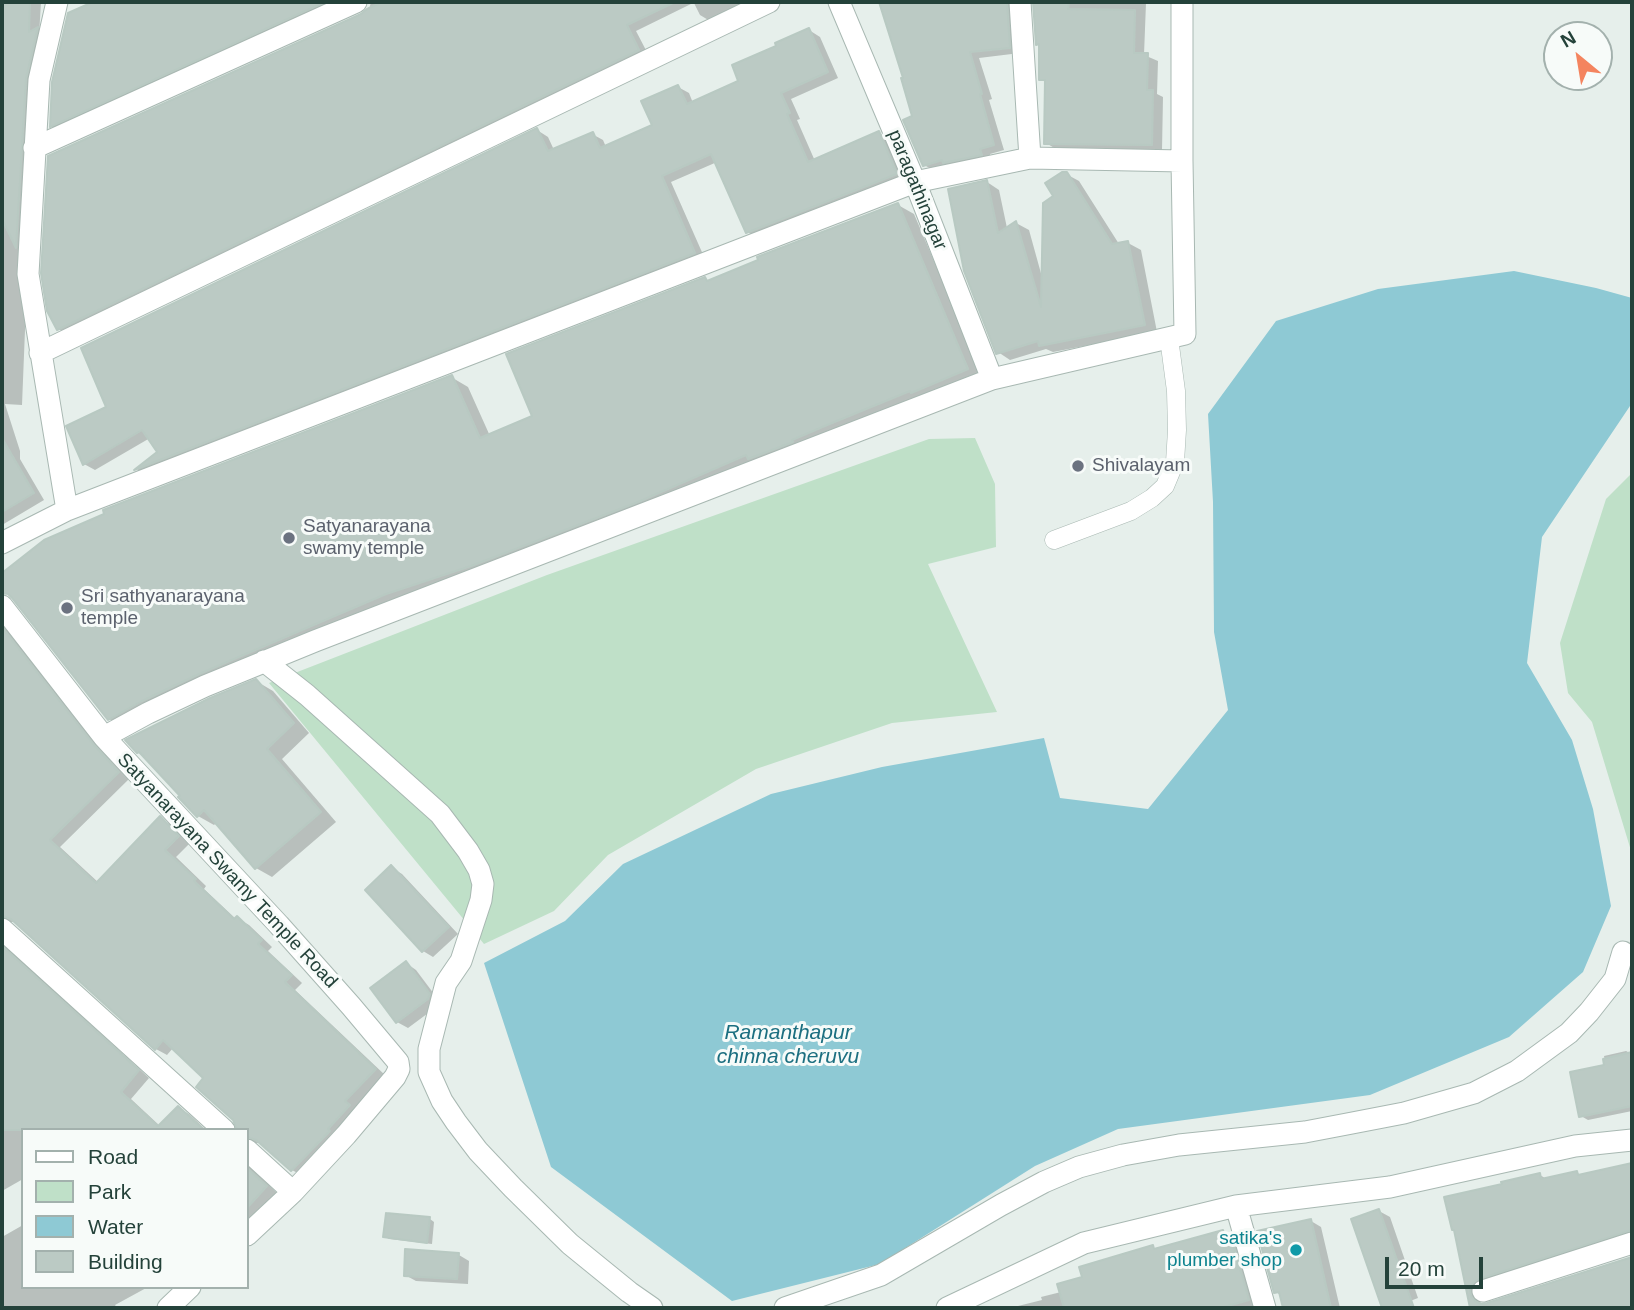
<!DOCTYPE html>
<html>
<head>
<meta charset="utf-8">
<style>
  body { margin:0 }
  #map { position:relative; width:1634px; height:1310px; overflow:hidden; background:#e6efeb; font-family:Helvetica,sans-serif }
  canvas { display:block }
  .frame { position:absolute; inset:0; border:4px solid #24423a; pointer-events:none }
  .legend { position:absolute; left:21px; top:1128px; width:228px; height:161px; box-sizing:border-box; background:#f7fbf9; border:2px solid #a3b1ad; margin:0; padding:9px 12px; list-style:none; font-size:21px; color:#24423a }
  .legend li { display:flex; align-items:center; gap:14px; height:35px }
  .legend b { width:35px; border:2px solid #a3b1ad }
  .north { position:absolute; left:1543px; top:21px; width:70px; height:70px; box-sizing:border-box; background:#f7fbf9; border:2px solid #a3b1ad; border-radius:50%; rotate:330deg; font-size:19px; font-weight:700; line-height:28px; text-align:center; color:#24423a }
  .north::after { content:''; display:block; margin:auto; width:24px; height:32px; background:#f4845f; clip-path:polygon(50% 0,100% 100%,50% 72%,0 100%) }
  .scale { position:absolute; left:1385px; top:1257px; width:98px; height:32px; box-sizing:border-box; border:4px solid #24423a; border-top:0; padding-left:9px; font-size:21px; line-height:24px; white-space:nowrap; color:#24423a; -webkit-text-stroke:5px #f7fbf9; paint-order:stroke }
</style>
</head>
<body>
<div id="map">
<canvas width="1634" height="1310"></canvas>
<div class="frame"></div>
<ul class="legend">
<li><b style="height:9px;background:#fff"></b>Road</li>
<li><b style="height:19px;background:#bfe0c8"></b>Park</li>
<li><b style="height:19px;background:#8ec9d4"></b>Water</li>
<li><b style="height:19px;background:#bbcac4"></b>Building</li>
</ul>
<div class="north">N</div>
<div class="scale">20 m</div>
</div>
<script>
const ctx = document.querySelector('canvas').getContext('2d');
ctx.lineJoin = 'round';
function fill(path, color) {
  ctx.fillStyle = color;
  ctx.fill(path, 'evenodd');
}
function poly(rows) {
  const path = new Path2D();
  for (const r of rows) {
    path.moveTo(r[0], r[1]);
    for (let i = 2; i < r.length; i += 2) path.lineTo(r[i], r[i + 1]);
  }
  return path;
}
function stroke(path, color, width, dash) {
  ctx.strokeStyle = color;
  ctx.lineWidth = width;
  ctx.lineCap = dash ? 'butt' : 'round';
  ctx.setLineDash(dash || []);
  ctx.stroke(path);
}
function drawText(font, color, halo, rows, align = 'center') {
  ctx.font = font + ' Helvetica,sans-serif';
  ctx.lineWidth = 6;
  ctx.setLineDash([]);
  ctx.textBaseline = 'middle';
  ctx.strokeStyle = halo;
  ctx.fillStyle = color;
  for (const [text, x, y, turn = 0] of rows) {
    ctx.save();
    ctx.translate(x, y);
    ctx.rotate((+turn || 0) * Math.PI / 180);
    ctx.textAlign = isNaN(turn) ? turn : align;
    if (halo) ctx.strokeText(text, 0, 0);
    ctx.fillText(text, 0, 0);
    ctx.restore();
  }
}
const green = poly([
  [975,438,995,484,996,547,928,564,997,712,892,723,756,769,608,855,554,911,484,944,269,683,547,575,929,439],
  [1632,473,1632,854,1592,722,1568,693,1560,643,1606,499]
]);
const water = poly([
  [1514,271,1596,288,1632,298,1632,403,1542,537,1527,663,1572,740,1593,809,1611,906,1583,972,1509,1037,1370,1095,1118,1129,1035,1166,880,1264,732,1301,551,1167,484,963,565,921,623,864,771,794,882,767,1044,738,1060,798,1148,809,1228,710,1214,632,1213,502,1208,414,1276,321,1378,289]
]);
const shadow = poly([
  [2,2,41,2,32,155,22,405,5,404,20,451,20,459,44,500,2,525],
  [97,2,347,2,61,131,51,126,69,15],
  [371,2,748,2,710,21,700,15,694,3,693,3,636,31,649,56,69,335,58,329,369,10],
  [879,2,1019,2,1020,53,979,58,992,99,989,100,1004,150,990,154,991,160,935,171,924,165,905,79,887,21,884,19],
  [1035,2,1149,2,1146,3,1144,55,1158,61,1157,94,1163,97,1162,150,1056,149,1046,143,1047,83,1040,79,1041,45,1038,43],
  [809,30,820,37,838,78,791,99,800,119,797,120,815,161,879,133,890,139,907,180,758,238,747,232,717,162,671,182,705,259,146,475,137,470,160,452,150,438,95,470,84,464,109,407,537,130,548,137,554,150,592,134,603,140,606,147,654,126,678,87,689,93,693,103,741,82],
  [1066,174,1079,181,1119,244,1128,243,1141,250,1157,332,1053,352,1046,349,1010,360,998,352,987,182,999,190,1007,228,1016,223,1029,230,1042,277,1056,197],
  [898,205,914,214,984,378,125,728,109,719,451,377,468,387,490,436,535,417,705,279,710,282],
  [2,619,105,753,129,779,60,847,99,883,160,819,172,825,189,844,176,857,206,886,204,889,236,919,237,918,249,925,272,947,268,951,302,983,295,990,386,1076,303,1176,292,1170,261,1143,254,1143,247,1151,247,1130,238,1126,206,1078,173,1048,167,1055,156,1049,16,922,11,922,4,926,2,930],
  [256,681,273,691,309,733,282,759,336,822,272,877,256,868,217,822,214,825,198,816,182,796,145,756,138,752],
  [392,868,402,874,458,934,433,957,423,951],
  [2,943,149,1078,131,1099,160,1126,178,1108,189,1114,206,1130,23,1130,23,1179,2,1191],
  [406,963,416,970,440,1002,439,1005,408,1028,397,1022],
  [1626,1051,1632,1054,1632,1111,1588,1120,1581,1116,1606,1066,1604,1056],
  [247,1164,277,1193,247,1226],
  [1623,1167,1632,1172,1632,1238,1480,1294,1480,1302,1482,1305,1487,1305,1632,1259,1632,1308,1472,1308,1456,1231,1540,1175,1548,1180,1577,1173,1582,1176],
  [1379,1211,1390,1217,1418,1298,1392,1308],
  [430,1219,434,1222,432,1244,389,1239,384,1236],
  [1311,1221,1321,1227,1340,1308,1285,1308,1282,1296,1276,1292],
  [23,1225,23,1287,148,1287,115,1305,117,1308,2,1308,2,1237],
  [1223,1232,1242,1245,1260,1306,1252,1308,1010,1308,1042,1300,1041,1297,1061,1292,1084,1278,1153,1247,1157,1250],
  [459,1255,469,1261,468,1284,416,1281,405,1275]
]);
const building = poly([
  [2,2,30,2,29,32,38,27,26,79,16,248,2,219,2,2],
  [93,2,325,2,50,127,52,82,68,13,93,2],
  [382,2,675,2,627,25,639,50,57,330,47,311,41,273,48,156,361,14,367,9,382,2],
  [879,2,1007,2,1010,48,970,52,982,94,980,94,994,145,980,149,982,155,943,163,942,160,923,166,903,120,912,116,901,78,903,78,879,2],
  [1033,2,1069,2,1068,9,1135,10,1134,53,1148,53,1147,90,1153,90,1152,145,1044,144,1045,80,1039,80,1039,44,1036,45,1033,2],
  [809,28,828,72,781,93,790,113,787,114,808,162,879,131,897,174,746,233,711,154,662,176,695,253,134,470,157,452,142,430,83,465,66,426,106,407,81,348,537,128,548,151,593,132,600,148,652,125,641,101,678,85,687,104,738,81,732,65,776,46,775,43,809,28],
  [1062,172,1067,172,1112,244,1128,241,1145,325,1039,346,1038,341,996,354,964,271,948,189,987,180,998,233,1016,221,1041,307,1043,203,1053,196,1045,183,1062,172],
  [898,203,968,369,911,393,910,391,827,425,792,440,793,442,748,459,746,455,638,502,471,566,386,594,199,674,142,701,108,720,12,598,8,594,2,593,2,573,44,540,104,514,103,510,452,375,480,438,532,416,506,354,705,277,707,281,758,260,757,257,898,203],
  [2,438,34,493,2,512,2,438],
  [2,627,94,745,119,772,50,840,96,883,160,816,179,836,165,850,196,879,194,881,234,919,237,916,262,940,258,944,292,975,285,982,376,1069,345,1101,350,1105,328,1129,330,1131,291,1171,256,1140,247,1137,247,1130,237,1130,233,1120,196,1087,203,1078,163,1040,155,1050,11,919,2,916,2,627],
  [256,679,294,723,267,749,321,812,255,869,204,810,197,817,178,797,180,796,139,752,137,753,125,740,210,698,256,679],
  [391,865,449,927,422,952,365,890,391,865],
  [2,946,139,1070,121,1092,158,1126,178,1106,204,1130,2,1130,2,946],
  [406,961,430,994,428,999,396,1023,370,988,406,961],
  [1632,1052,1632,1106,1579,1117,1570,1072,1604,1065,1603,1059,1632,1052],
  [1632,1163,1632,1230,1479,1279,1473,1283,1470,1289,1471,1296,1475,1301,1481,1304,1487,1303,1632,1257,1632,1308,1470,1308,1454,1230,1452,1230,1444,1197,1502,1184,1501,1182,1540,1173,1541,1179,1577,1171,1578,1175,1632,1163],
  [247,1168,267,1186,247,1208,247,1168],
  [1379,1209,1414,1308,1382,1308,1351,1219,1379,1209],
  [386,1213,430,1217,427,1243,383,1237,386,1213],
  [1311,1219,1331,1308,1283,1308,1279,1292,1274,1293,1257,1231,1311,1219],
  [1223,1230,1225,1238,1231,1236,1249,1300,1220,1308,1064,1308,1057,1284,1082,1277,1079,1267,1153,1245,1154,1249,1223,1230],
  [405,1249,459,1253,457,1279,404,1276,405,1249]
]);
const lane = poly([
  [1054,540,1131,511,1152,498,1165,486,1175,462,1177,430,1176,391,1169,338]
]);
const street = poly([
  [839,2,915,182,992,379],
  [1020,2,1030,158],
  [34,148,356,2],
  [40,353,769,2],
  [67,510,915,182,1030,158,1182,161],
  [2,543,67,510,28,274,39,80,57,2],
  [2,606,104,737,279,925,351,1006,398,1062,399,1069,395,1077,346,1135,293,1192,247,1235],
  [264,661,307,695,440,814,468,851,479,870,483,884,481,900,461,961,446,983,429,1049,429,1072,442,1101,456,1122,478,1151,513,1188,570,1244,629,1292,652,1308],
  [104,737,148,713,205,686,315,641,992,379,1185,334,1182,161,1182,2],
  [2,929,224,1130],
  [247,1150,293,1192],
  [1236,1206,1265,1308],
  [1483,1291,1632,1243],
  [168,1308,190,1287],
  [785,1308,881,1275,1001,1205,1044,1182,1079,1167,1123,1155,1179,1145,1305,1132,1347,1124,1404,1113,1474,1093,1517,1071,1569,1033,1589,1012,1615,979,1623,952],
  [947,1308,1084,1243,1236,1206,1390,1187,1575,1146,1632,1140]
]);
const markers = [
  [1078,466,7,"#6b7280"],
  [289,538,7,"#6b7280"],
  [67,608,7,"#6b7280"],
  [1296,1250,7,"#0f9aa8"]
];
const streetNames = [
  ["paragathinagar",917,190,68],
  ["Satyanarayana Swamy Temple Road",227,871,47]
];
const worshipNames = [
  ["Shivalayam",1092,466],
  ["Satyanarayana",303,527],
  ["swamy temple",303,549],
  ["Sri sathyanarayana",81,597],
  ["temple",81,619]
];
const cultureNames = [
  ["satika's",1282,1239],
  ["plumber shop",1282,1261]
];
const waterNames = [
  ["Ramanthapur",788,1033],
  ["chinna cheruvu",788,1057]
];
fill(green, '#bfe0c8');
fill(water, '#8ec9d4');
fill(shadow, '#0003');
fill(building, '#bbcac4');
stroke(building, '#b8c9c2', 2);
stroke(lane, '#a8b8b2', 19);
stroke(street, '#a8b8b2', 23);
stroke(lane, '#fff', 18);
stroke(street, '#fff', 21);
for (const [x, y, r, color] of markers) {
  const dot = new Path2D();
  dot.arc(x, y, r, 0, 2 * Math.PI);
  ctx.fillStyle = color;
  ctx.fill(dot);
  stroke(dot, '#f7fbf9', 2.5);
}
drawText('19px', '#24423a', '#f7fbf9', streetNames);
drawText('19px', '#5b616d', '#f7fbf9', worshipNames, 'left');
drawText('19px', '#0d838f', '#f7fbf9', cultureNames, 'right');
drawText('italic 21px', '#1c6f80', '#f7fbf9', waterNames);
</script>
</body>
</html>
